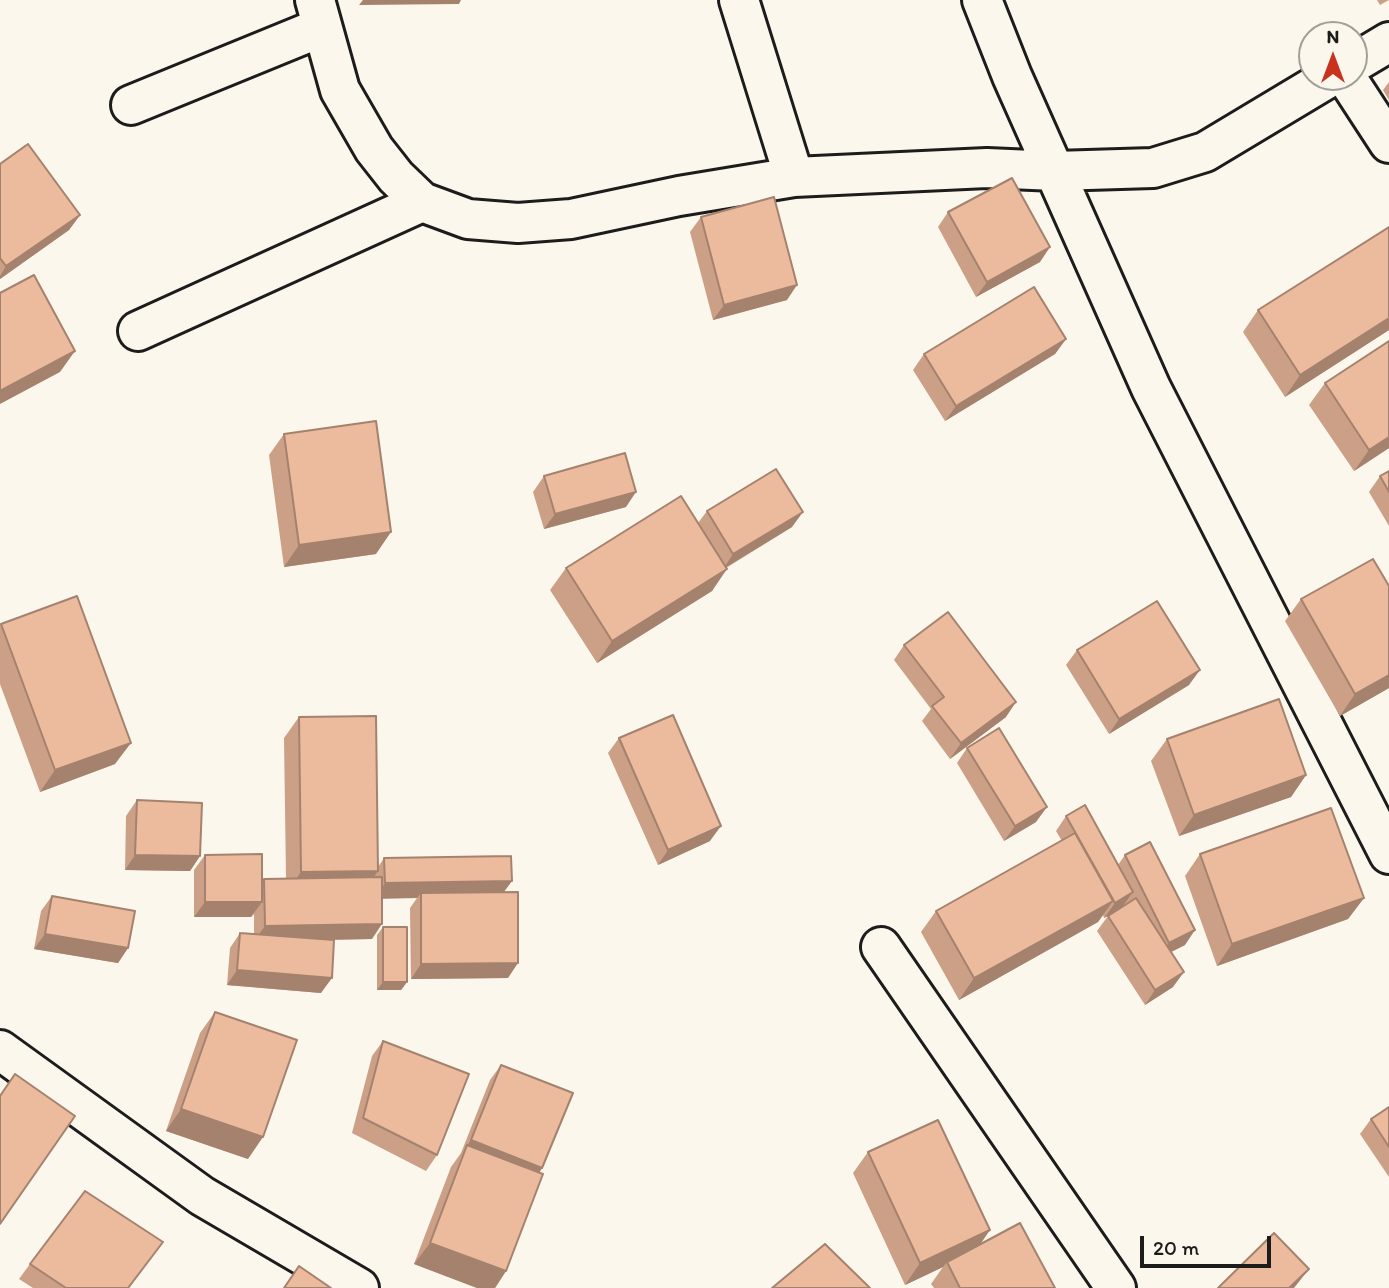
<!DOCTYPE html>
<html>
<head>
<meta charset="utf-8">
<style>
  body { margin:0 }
  #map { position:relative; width:1389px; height:1288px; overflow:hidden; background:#fbf7ec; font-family:Itim,sans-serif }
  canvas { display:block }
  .north { position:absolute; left:1298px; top:21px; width:70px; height:70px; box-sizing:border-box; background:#fbf7ec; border:2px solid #a29f99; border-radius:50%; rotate:0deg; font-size:19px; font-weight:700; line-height:28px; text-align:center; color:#1c1c1c }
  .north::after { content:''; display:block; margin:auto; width:24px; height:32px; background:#c8321e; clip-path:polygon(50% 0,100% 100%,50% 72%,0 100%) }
  .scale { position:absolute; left:1140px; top:1236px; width:131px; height:32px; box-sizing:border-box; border:4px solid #1c1c1c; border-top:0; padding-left:9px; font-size:21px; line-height:24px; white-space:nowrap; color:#1c1c1c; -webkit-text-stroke:5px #fbf7ec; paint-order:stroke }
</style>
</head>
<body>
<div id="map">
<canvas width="1389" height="1288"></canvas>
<div class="north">N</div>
<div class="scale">20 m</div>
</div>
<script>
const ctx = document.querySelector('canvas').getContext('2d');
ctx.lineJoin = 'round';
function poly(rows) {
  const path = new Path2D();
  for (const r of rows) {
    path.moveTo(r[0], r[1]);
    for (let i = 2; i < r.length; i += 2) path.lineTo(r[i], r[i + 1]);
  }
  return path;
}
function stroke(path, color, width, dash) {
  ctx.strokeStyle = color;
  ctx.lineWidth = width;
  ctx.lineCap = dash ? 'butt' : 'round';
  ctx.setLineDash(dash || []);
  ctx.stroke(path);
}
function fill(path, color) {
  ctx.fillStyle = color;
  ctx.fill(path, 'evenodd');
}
const street = poly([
  [315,0,340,90,374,149,396,177,422,202,468,219,518,223,571,219,679,196,794,177,987,168,1055,171,1153,168,1205,152,1330,77],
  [739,0,794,177],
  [982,0,1012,76,1151,388,1389,854],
  [1354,63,1389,42],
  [1346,77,1389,143],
  [131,105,322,27],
  [138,331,422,202],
  [881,947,1116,1288],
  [0,1050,202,1196,359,1288]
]);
const wall = poly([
  [1377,0,1389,0,1380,5],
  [1389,82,1389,100,1383,90],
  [0,164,80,215,69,230,0,279],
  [948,212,1040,262,976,297,938,227],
  [701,217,787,300,713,320,690,232],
  [1258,310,1389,330,1285,397,1243,332],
  [1066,339,1055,354,945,421,913,370,924,354],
  [1325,383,1389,448,1354,471,1309,405],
  [284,434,376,554,284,567,269,455],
  [1389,471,1389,526,1369,492,1380,476],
  [544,476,626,507,544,529,533,492],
  [707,511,792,527,726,568,712,591,597,663,550,590,566,568,698,523],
  [1301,599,1389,688,1340,716,1285,621],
  [1,624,115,764,40,792,0,684,0,625],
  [904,645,1006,717,950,759,922,721,931,709,894,660],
  [1077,650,1189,685,1109,734,1066,665],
  [299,717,378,867,384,858,504,892,508,978,411,979,410,908,417,898,382,898,372,939,326,940,321,993,227,985,230,948,240,933,254,934,254,914,251,917,194,917,194,870,205,855,262,882,264,879,286,879,284,738],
  [619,738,710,841,658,865,608,753],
  [1167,739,1306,775,1291,797,1179,836,1151,761],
  [967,748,1036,822,1004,841,957,763],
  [137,800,200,856,190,871,125,870,126,816],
  [1066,816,1118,865,1125,855,1185,945,1171,952,1173,987,1145,1005,1097,931,1108,916,1104,918,1103,915,1098,922,959,1000,921,932,936,911,1062,841,1056,831],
  [1200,854,1364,898,1348,919,1217,966,1185,876],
  [52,896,128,948,118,963,34,949,41,911],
  [383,927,407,982,401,990,377,990,377,935],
  [215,1012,248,1159,166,1131,200,1033],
  [383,1041,437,1155,426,1171,352,1133,372,1056],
  [501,1065,542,1168,539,1173,506,1271,495,1288,477,1288,414,1264,451,1167,461,1153,490,1080],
  [1389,1107,1389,1177,1360,1134,1371,1119],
  [868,1152,980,1244,1055,1288,934,1288,931,1284,943,1267,905,1285,853,1173],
  [163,1242,129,1288,33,1288,19,1279,30,1264]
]);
const shadedWall = poly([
  [363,0,461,0,459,4,359,5],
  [80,215,69,230,0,279,0,276,6,266],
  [1050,247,1040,262,976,297,987,282],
  [797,285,787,300,713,320,724,305],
  [1389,318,1389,330,1285,397,1300,375],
  [1066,339,1055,354,945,421,956,406],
  [75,351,60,372,0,404,0,391],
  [1389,437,1389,448,1354,471,1369,450],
  [636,492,626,507,544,529,555,514],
  [803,512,792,527,723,569,733,554],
  [391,532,376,554,284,567,299,545],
  [727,569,712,591,597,663,612,641],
  [1200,670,1189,685,1109,734,1119,719],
  [1389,675,1389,688,1340,716,1355,694],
  [1016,702,1006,717,950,759,961,743],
  [131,743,115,764,40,792,55,770],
  [1306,775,1291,797,1179,836,1194,815],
  [1047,807,1036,822,1004,841,1015,826],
  [721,826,710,841,658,865,668,850],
  [135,855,200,856,190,871,125,870],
  [378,871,363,893,286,893,301,872],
  [512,881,501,896,421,893,417,898,375,899,385,883],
  [1133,892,1122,907,1104,918,1115,903],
  [1364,898,1348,919,1217,966,1232,944],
  [1113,901,1098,922,959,1000,974,978],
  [205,902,262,902,251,917,194,917],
  [382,924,372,939,254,941,265,926],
  [1195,930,1185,945,1159,958,1169,943],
  [45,934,128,948,118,963,34,949],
  [518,963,508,978,411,979,421,964],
  [237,970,332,978,321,993,227,985],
  [1184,972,1173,987,1145,1005,1155,990],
  [383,982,407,982,401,990,377,990],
  [181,1109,263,1137,248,1159,166,1131],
  [471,1140,542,1168,532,1184,466,1147],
  [990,1230,975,1252,947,1262,943,1267,905,1285,920,1263],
  [430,1243,506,1271,495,1288,477,1288,414,1264],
  [1309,1269,1294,1288,1289,1288]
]);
const building = poly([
  [28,144,80,215,6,266,0,258,0,164,28,144],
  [1012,178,1050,247,987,282,948,212,1012,178],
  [774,197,797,285,724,305,701,217,774,197],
  [1389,227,1389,318,1300,375,1258,310,1389,227],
  [34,275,75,351,0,391,0,293,34,275],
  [1034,287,1066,339,956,406,924,354,1034,287],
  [1389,341,1389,437,1369,450,1325,383,1389,341],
  [376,421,391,532,299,545,284,434,376,421],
  [625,453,636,492,555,514,544,476,625,453],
  [776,469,803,512,733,554,707,511,776,469],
  [1389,471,1389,492,1380,476,1389,471],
  [681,496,727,569,612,641,566,568,681,496],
  [1373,559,1389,586,1389,675,1355,694,1301,599,1373,559],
  [77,596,131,743,55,770,1,624,77,596],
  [1157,601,1200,670,1119,719,1077,650,1157,601],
  [948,612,1016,702,961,743,932,706,944,697,904,645,948,612],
  [1279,699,1306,775,1194,815,1167,739,1279,699],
  [673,715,721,826,668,850,619,738,673,715],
  [376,716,378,871,301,872,299,717,376,716],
  [999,728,1047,807,1015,826,967,748,999,728],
  [137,800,202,803,200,856,135,855,137,800],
  [1085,805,1133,892,1115,903,1066,816,1085,805],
  [1331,808,1364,898,1232,944,1200,854,1331,808],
  [1075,833,1113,901,974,978,936,911,1075,833],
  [1150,842,1195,930,1169,943,1125,855,1150,842],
  [262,854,262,902,205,902,205,855,262,854],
  [511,856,512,881,385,883,384,858,511,856],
  [382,877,382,924,265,926,264,879,382,877],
  [518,892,518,963,421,964,421,893,518,892],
  [52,896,135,911,128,948,45,934,52,896],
  [1136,898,1184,972,1155,990,1108,916,1136,898],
  [383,927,407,927,407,982,383,982,383,927],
  [240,933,334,940,332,978,237,970,240,933],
  [215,1012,297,1040,263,1137,181,1109,215,1012],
  [383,1041,469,1074,437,1155,363,1118,383,1041],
  [501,1065,573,1093,542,1168,471,1140,501,1065],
  [15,1074,75,1116,0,1224,0,1096,15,1074],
  [1389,1107,1389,1147,1371,1119,1389,1107],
  [938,1120,990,1230,920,1263,868,1152,938,1120],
  [467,1145,543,1174,506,1271,430,1243,467,1145],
  [85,1191,163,1242,128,1288,66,1288,30,1264,85,1191],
  [1020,1223,1055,1288,960,1288,947,1262,1020,1223],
  [1274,1233,1309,1269,1289,1288,1218,1288,1274,1233],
  [825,1244,870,1288,772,1288,825,1244],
  [299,1266,331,1288,284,1288,299,1266]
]);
stroke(street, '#1c1c1c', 44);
stroke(street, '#fbf7ec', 38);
fill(wall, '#cba087');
fill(shadedWall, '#a5826e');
fill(building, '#ecba9d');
stroke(building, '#a5826e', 2);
</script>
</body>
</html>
